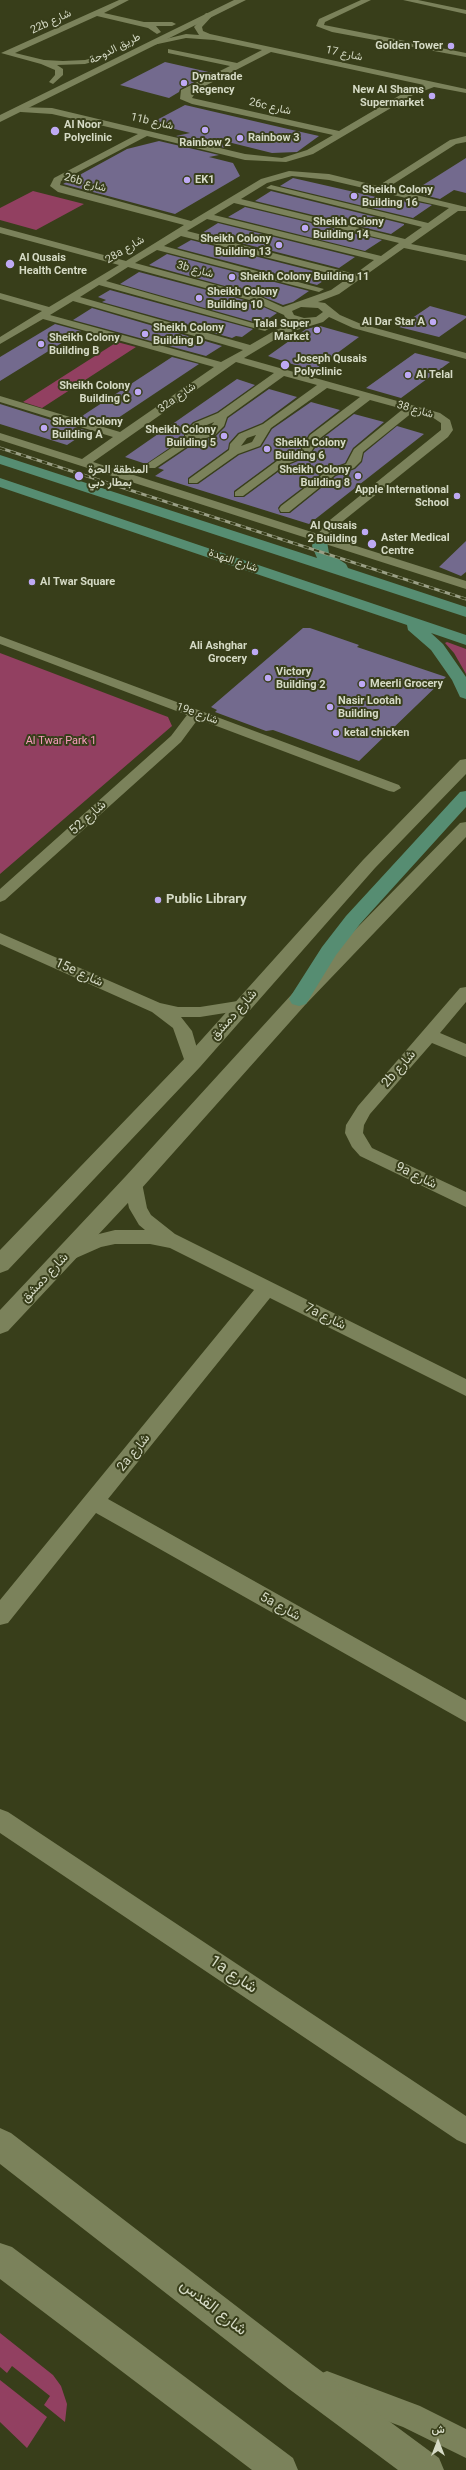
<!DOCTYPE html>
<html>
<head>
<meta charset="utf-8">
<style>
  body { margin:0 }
  #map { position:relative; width:466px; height:2470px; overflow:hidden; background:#383e1a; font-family:Roboto,Vazirmatn,sans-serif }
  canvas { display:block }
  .north { position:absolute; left:418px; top:2422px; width:40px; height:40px; -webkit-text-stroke:3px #383e1a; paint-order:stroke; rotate:0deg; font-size:11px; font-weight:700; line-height:16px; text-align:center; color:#d5dac5 }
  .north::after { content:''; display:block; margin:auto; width:14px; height:18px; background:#d5dac5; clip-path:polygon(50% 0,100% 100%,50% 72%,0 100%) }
</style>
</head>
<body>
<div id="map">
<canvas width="466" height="2470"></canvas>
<div class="north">ش</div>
</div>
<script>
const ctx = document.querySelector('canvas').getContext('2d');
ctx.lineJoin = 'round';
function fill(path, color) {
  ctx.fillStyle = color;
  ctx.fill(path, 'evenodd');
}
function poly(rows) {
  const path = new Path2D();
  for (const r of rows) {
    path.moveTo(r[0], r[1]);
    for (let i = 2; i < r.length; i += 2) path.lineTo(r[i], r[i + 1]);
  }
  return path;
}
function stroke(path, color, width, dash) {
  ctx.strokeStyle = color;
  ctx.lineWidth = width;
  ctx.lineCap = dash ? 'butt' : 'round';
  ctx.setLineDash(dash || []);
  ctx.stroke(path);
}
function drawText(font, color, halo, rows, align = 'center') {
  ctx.font = font + ' Roboto,Vazirmatn,sans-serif';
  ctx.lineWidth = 4;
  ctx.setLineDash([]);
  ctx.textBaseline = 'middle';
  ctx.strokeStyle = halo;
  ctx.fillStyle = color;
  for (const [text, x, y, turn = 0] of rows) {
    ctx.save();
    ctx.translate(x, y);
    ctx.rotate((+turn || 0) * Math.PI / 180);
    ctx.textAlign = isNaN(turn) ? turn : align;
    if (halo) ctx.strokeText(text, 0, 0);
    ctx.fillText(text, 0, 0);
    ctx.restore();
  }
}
const green = poly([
  [33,191,84,204,36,230,0,220,0,208],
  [117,342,136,347,42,408,23,402],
  [447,642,466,649,466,674,454,653,445,643],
  [0,653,168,717,172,726,0,874],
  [0,2333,53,2375,61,2386,67,2404,65,2422,44,2405,50,2396,12,2366,7,2373,0,2367],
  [0,2380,47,2417,27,2448,0,2422]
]);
const building = poly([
  [165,62,213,73,180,89,179,92,169,98,120,85],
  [185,105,288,129,319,136,297,152,272,153,220,140,225,148,176,136,190,133,151,123],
  [159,141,219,155,209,157,233,163,240,176,175,214,63,184,127,149],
  [466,158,466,193,454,190,440,199,412,192],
  [293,178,398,202,402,199,432,205,413,218,280,186],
  [271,191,404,224,404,225,391,234,255,201],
  [245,207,382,240,365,251,228,217],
  [218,223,355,257,339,268,202,233],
  [191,240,329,275,331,276,317,285,177,248],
  [167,254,309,291,293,302,283,305,261,296,149,265],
  [139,272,252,302,277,313,261,324,120,284],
  [110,290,253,329,242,337,236,336,232,338,102,302,106,300,98,297],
  [430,306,466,316,466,318,439,337,399,327],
  [92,308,222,346,206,356,73,320],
  [55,324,81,331,0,381,0,357],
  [320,326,359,337,313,371,268,356,306,329],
  [415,353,450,362,401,398,366,388],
  [172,357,199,364,106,426,79,418],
  [237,379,255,385,217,412,193,422,184,431,184,438,146,464,125,457],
  [269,389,297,397,262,423,238,433,229,443,228,449,188,478,188,484,198,484,239,455,261,447,272,429,311,402,340,410,309,434,300,450,276,460,234,491,234,497,244,497,286,466,310,456,320,440,354,414,384,422,353,448,345,463,326,470,280,505,278,508,280,513,290,513,336,476,355,469,362,462,364,453,397,426,424,434,309,524,155,476,164,470,158,468,195,443,216,436,225,427,228,418],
  [0,404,67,425,88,431,67,445,0,424],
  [466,541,466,572,461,576,439,567],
  [303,628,310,628,359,645,357,647,446,677,359,761,273,730,266,731,215,712,217,710,211,707]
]);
const minor = poly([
  [119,0,129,0,104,13,144,22,172,22,176,24,172,26,156,26,161,32,157,34,148,28,97,16,15,53,44,60,63,61,85,60,108,54,112,56,85,64,57,65,63,69,63,75,53,84,49,82,55,75,55,70,41,64,1,53,119,0],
  [361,0,371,0,325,22,324,25,466,53,466,57,332,32,316,26,319,19,361,0],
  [403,0,418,0,466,10,466,14,403,0],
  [206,13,213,15,202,27,203,31,210,34,466,89,466,93,434,87,413,95,313,154,286,162,245,160,147,136,61,181,60,185,191,221,261,179,289,171,329,174,378,186,450,140,466,136,466,142,456,144,387,188,466,207,466,211,458,211,411,244,466,255,466,261,404,248,339,294,318,302,325,303,340,315,361,324,466,353,466,359,353,328,329,317,323,322,284,334,244,358,440,413,450,420,453,430,448,437,333,529,328,537,466,581,466,589,0,440,0,433,82,459,113,437,0,402,0,396,120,432,214,367,43,319,0,344,0,337,42,311,0,299,0,293,49,307,119,265,0,233,0,227,126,261,184,225,58,192,50,186,54,178,138,134,52,114,21,112,18,111,18,107,52,108,245,154,282,158,307,150,333,135,192,104,180,99,181,90,230,66,168,53,168,49,237,63,262,50,214,40,186,38,153,45,149,43,186,34,199,35,194,27,206,13],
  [271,52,424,85,407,91,339,131,192,98,197,90,271,52],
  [292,176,329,180,449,208,428,223,271,185,266,188,422,227,405,239,241,199,267,183,292,176],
  [234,203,399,243,381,256,214,215,234,203],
  [207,219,374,260,355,274,187,231,207,219],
  [181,236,348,278,331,290,283,307,261,297,135,263,157,250,319,292,324,289,164,246,181,236],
  [128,267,253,301,284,315,286,319,297,322,276,330,250,345,80,297,99,285,261,330,265,331,270,328,106,281,128,267],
  [73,301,243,350,221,362,50,315,73,301],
  [301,307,318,308,323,312,316,317,304,318,294,315,292,311,301,307],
  [236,362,274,373,218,413,194,423,185,432,185,439,147,464,147,468,155,468,194,442,215,435,224,426,227,417,284,376,317,385,263,424,239,434,230,444,229,450,189,479,189,483,197,483,238,454,260,446,271,428,327,388,360,397,310,435,301,451,277,461,235,492,235,496,243,496,285,465,309,455,319,439,370,400,403,409,354,449,346,464,327,471,281,506,279,509,281,512,289,512,335,475,354,468,361,461,363,452,413,412,432,417,441,423,441,430,325,524,318,534,93,462,236,362],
  [214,422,207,431,196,434,202,427,214,422],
  [256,435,252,442,241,446,247,438,256,435],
  [0,636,399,785,401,788,394,792,389,791,198,719,181,742,5,900,0,902,0,889,171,736,187,715,0,644,0,636],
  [0,933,160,1003,178,1007,200,1007,244,1000,250,1001,252,1005,250,1009,244,1010,200,1017,181,1017,192,1031,201,1062,199,1066,193,1068,187,1066,185,1062,173,1028,152,1012,0,944,0,933],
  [466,987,466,1002,440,1033,466,1044,466,1057,432,1043,370,1114,364,1125,363,1133,372,1148,466,1192,466,1207,360,1156,352,1147,345,1133,346,1125,358,1106,460,988,466,987],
  [133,1177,139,1178,142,1183,147,1208,151,1215,175,1234,466,1379,466,1396,270,1298,108,1499,466,1700,466,1722,96,1513,8,1623,0,1625,0,1600,254,1290,170,1248,150,1244,115,1244,101,1247,67,1262,61,1260,58,1255,61,1250,91,1236,115,1230,145,1230,139,1225,129,1208,124,1183,127,1178,133,1177],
  [0,1809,8,1812,466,2116,466,2144,457,2140,0,1833,0,1809],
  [327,2371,420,2406,466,2429,466,2458,403,2427,317,2395,313,2385,317,2375,327,2371]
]);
const secondary = poly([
  [234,0,246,0,0,122,0,115,234,0],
  [466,759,466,774,375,868,200,1067,8,1270,0,1273,0,1250,186,1057,363,860,460,760,466,759],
  [466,822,466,837,306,1004,141,1189,8,1331,0,1334,0,1310,125,1177,292,994,460,823,466,822],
  [0,2128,11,2133,313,2365,439,2458,444,2470,398,2470,289,2389,0,2164,0,2128],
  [0,2243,12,2247,293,2458,298,2470,252,2470,0,2279,0,2243]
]);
const primary = poly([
  [0,455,317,558,312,546,314,539,321,535,326,536,329,553,346,564,348,568,466,607,466,617,0,464,0,455],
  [0,478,466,635,466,645,431,633,443,644,466,677,466,699,460,697,452,680,431,650,408,630,407,625,0,487,0,478],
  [466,791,466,807,360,924,336,955,306,1004,299,1006,292,1004,289,999,292,994,322,947,346,916,460,792,466,791]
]);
const rail = poly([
  [0,448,466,599]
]);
const markers = [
  [451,46,4,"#bea9f4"],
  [184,83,4,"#bea9f4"],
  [432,96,4,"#bea9f4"],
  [205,130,4,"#bea9f4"],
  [55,131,5,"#bea9f4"],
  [240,138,4,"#bea9f4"],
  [187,180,4,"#bea9f4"],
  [354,196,4,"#bea9f4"],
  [305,228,4,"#bea9f4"],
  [279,245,4,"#bea9f4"],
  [10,264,5,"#bea9f4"],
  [232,277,4,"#bea9f4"],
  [199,298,4,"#bea9f4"],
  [433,322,4,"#bea9f4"],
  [317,330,4,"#bea9f4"],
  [145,334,4,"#bea9f4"],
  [41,344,4,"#bea9f4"],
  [285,365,5,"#bea9f4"],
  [408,375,4,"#bea9f4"],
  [138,392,4,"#bea9f4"],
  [44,428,4,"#bea9f4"],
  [224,436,4,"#bea9f4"],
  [267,449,4,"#bea9f4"],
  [79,476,5,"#bea9f4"],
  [358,476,4,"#bea9f4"],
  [457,496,4,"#bea9f4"],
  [365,532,4,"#bea9f4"],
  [372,544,5,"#bea9f4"],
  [32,582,4,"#bea9f4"],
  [255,652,4,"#bea9f4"],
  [268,678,4,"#bea9f4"],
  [362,684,4,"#bea9f4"],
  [330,707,4,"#bea9f4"],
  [336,733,4,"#bea9f4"],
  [158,900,4,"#bea9f4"]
];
const farStreetnames = [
  ["22b شارع",51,22,-25],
  ["طريق الدوحة",115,49,-27],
  ["شارع 17",344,54,12],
  ["26c شارع",270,107,13],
  ["11b شارع",152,122,13],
  ["26b شارع",85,183,16],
  ["28a شارع",125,250,-31],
  ["3b شارع",195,270,15],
  ["32a شارع",177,398,-35],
  ["شارع 38",415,410,16],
  ["شارع النهدة",233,561,19],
  ["19e شارع",197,714,20]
];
const farPoinames = [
  ["Golden Tower",443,46,"right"],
  ["Dynatrade",192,77],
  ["Regency",192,90],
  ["New Al Shams",424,90,"right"],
  ["Supermarket",424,103,"right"],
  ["Al Noor",64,125],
  ["Polyclinic",64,138],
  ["Rainbow 3",248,138],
  ["Rainbow 2",205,143,"center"],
  ["EK1",195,180],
  ["Sheikh Colony",362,190],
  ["Building 16",362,203],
  ["Sheikh Colony",313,222],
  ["Building 14",313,235],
  ["Sheikh Colony",271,239,"right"],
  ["Building 13",271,252,"right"],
  ["Al Qusais",19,258],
  ["Health Centre",19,271],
  ["Sheikh Colony Building 11",240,277],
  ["Sheikh Colony",207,292],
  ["Building 10",207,305],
  ["Al Dar Star A",425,322,"right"],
  ["Talal Super",309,324,"right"],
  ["Market",309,337,"right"],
  ["Sheikh Colony",153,328],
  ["Building D",153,341],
  ["Sheikh Colony",49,338],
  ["Building B",49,351],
  ["Joseph Qusais",294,359],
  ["Polyclinic",294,372],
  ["Al Telal",416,375],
  ["Sheikh Colony",130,386,"right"],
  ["Building C",130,399,"right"],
  ["Sheikh Colony",52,422],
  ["Building A",52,435],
  ["Sheikh Colony",216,430,"right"],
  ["Building 5",216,443,"right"],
  ["Sheikh Colony",275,443],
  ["Building 6",275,456],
  ["المنطقة الحرة",88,470],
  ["بمطار دبي",88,483],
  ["Sheikh Colony",350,470,"right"],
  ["Building 8",350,483,"right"],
  ["Apple International",449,490,"right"],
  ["School",449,503,"right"],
  ["Al Qusais",357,526,"right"],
  ["2 Building",357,539,"right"],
  ["Aster Medical",381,538],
  ["Centre",381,551],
  ["Al Twar Square",40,582],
  ["Ali Ashghar",247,646,"right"],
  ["Grocery",247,659,"right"],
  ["Victory",276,672],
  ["Building 2",276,685],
  ["Meerli Grocery",370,684],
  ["Nasir Lootah",338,701],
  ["Building",338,714],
  ["ketal chicken",344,733]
];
const farParknames = [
  ["Al Twar Park 1",61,741]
];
const streetNames = [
  ["شارع 52",88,818,-42],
  ["15e شارع",79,973,24],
  ["شارع دمشق",234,1015,-48],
  ["2b شارع",399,1069,-49],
  ["9a شارع",416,1176,26],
  ["شارع دمشق",45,1278,-47],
  ["7a شارع",325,1317,26],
  ["2a شارع",134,1453,-51],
  ["5a شارع",280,1607,29]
];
const poiNames = [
  ["Public Library",166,900]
];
const nearStreetnames = [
  ["1a شارع",233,1975,34],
  ["شارع القدس",213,2308,38]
];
fill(green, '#924061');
fill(building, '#736a8e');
fill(minor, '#7b825b');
fill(secondary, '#7b825b');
fill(primary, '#568d72');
stroke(rail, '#9a9f85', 3);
stroke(rail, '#383e1a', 2, [5.5]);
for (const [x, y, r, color] of markers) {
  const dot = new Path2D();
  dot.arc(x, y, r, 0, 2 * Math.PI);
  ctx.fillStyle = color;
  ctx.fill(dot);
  stroke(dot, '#383e1a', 1.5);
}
drawText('11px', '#d5dac5', '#383e1a', farStreetnames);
drawText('bold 11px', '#d5dac5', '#383e1a', farPoinames, 'left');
drawText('11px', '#f99ebf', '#383e1a', farParknames);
drawText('13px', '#d5dac5', '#383e1a', streetNames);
drawText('bold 13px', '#d5dac5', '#383e1a', poiNames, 'left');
drawText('16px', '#d5dac5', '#383e1a', nearStreetnames);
</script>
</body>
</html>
